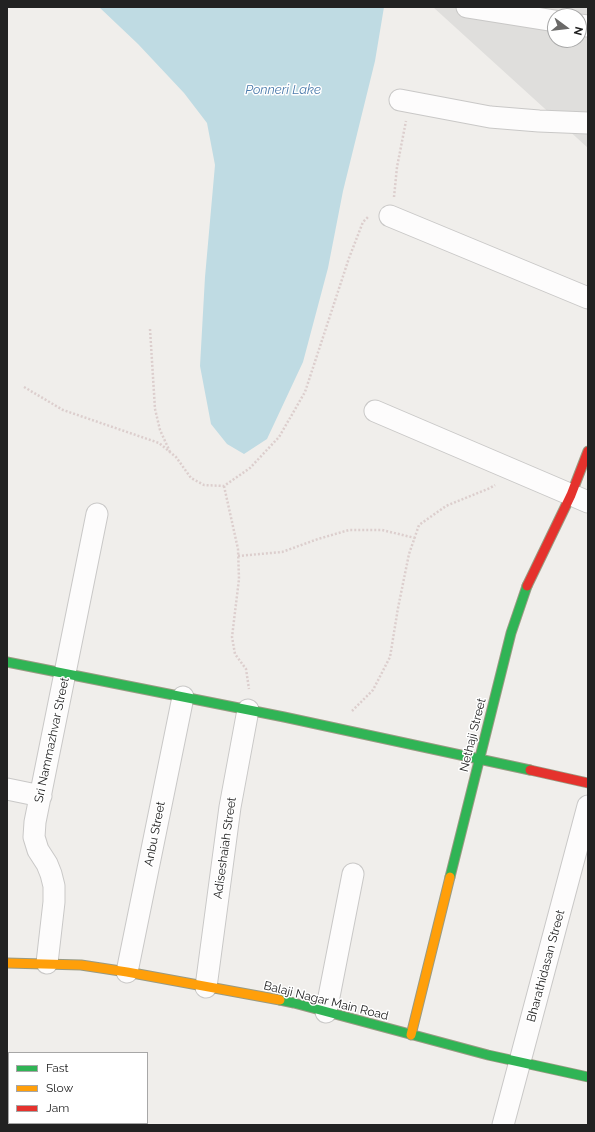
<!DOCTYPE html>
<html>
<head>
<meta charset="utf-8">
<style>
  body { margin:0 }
  #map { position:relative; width:595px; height:1132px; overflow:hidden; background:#f0eeeb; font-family:Raleway,sans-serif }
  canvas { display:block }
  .frame { position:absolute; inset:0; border:8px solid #222; pointer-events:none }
  .legend { position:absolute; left:8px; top:1052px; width:140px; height:72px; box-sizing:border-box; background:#fff; border:1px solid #a7a7a7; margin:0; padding:5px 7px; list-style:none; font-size:12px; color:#222 }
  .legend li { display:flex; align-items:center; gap:8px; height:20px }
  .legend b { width:20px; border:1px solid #a7a7a7 }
  .north { position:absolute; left:547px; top:8px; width:40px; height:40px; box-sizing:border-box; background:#fff; border:1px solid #a7a7a7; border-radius:50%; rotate:105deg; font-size:11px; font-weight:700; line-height:16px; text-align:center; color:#222 }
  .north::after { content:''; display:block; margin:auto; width:14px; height:18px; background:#6a6968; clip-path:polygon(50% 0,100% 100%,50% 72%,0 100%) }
</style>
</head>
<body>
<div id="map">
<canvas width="595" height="1132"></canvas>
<div class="frame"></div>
<ul class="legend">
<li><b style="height:5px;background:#30b455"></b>Fast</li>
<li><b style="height:5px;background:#ff9f0a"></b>Slow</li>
<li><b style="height:5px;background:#e5322d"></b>Jam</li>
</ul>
<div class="north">N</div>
</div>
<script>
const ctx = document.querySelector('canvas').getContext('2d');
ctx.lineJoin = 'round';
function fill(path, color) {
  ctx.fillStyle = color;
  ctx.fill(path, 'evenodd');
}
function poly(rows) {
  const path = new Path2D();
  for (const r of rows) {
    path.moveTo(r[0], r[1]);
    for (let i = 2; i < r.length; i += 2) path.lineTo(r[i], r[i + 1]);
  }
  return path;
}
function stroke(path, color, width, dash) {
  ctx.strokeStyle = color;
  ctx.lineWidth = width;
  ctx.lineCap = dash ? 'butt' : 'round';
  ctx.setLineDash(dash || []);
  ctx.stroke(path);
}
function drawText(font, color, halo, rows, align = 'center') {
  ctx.font = font + ' Raleway,sans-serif';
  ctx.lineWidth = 3;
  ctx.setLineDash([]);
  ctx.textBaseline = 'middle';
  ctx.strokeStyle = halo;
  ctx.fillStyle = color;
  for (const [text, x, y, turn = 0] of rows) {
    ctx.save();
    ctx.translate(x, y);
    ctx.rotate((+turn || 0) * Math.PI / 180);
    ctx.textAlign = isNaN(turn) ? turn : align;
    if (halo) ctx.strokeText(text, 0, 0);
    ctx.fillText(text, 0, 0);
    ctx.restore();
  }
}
const residential = poly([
  [433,7,588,7,588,148],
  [555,16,579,16,579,40,555,40]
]);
const water = poly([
  [99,7,384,7,375,61,343,191,328,268,303,362,267,439,244,454,227,444,211,424,200,366,205,277,215,165,207,123,184,93,138,44]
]);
const path = poly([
  [394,197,397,167,406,121],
  [150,329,155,409,160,430,170,452],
  [24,387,63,410,159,443,176,457,191,478,204,485,224,486,250,468,279,437,305,392,349,258,363,222,369,216],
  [224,486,238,549,239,579,232,637,235,654,246,669,249,689],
  [238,556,282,552,318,539,349,530,382,530,415,538],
  [352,711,373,690,390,657,398,608,409,554,419,525,446,506,490,488,495,485]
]);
const street = poly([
  [467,7,555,21],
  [579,25,588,26],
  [400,100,490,117,539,121,588,123],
  [390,216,588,298],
  [375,411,588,502],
  [7,789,41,796],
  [47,963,54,902,54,886,51,874,47,864,38,850,34,837,35,822,97,514],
  [127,972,183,697],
  [206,987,230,807,248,710],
  [326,1012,353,874],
  [503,1125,588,806]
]);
const fast = poly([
  [7,662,284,717,530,770],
  [450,877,511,633,527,586],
  [280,1000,294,1003,488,1055,588,1077]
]);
const slow = poly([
  [7,963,81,965,127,972,280,1000],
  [411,1035,450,877]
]);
const jam = poly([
  [527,586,571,495,588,451],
  [530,770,588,783]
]);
const streetNames = [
  ["Nethaji Street",473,735,-76],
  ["Sri Nammazhvar Street",52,740,-78],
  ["Anbu Street",155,834,-79],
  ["Adiseshaiah Street",225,848,-82],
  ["Bharathidasan Street",546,966,-75],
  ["Balaji Nagar Main Road",326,1001,14]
];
const waterNames = [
  ["Ponneri Lake",283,90]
];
fill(residential, '#dfdedc');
fill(water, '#bfdbe3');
stroke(street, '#c9c8c7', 23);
stroke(fast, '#999a82', 11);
stroke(slow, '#999a82', 11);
stroke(jam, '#999a82', 11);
stroke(path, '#dccecd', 2.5, [2, 2]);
stroke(street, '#fdfcfc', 21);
stroke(fast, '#30b455', 9);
stroke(slow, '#ff9f0a', 9);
stroke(jam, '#e5322d', 9);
drawText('12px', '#222', '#fff', streetNames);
drawText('italic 13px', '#4a7aab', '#fff', waterNames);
</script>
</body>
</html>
